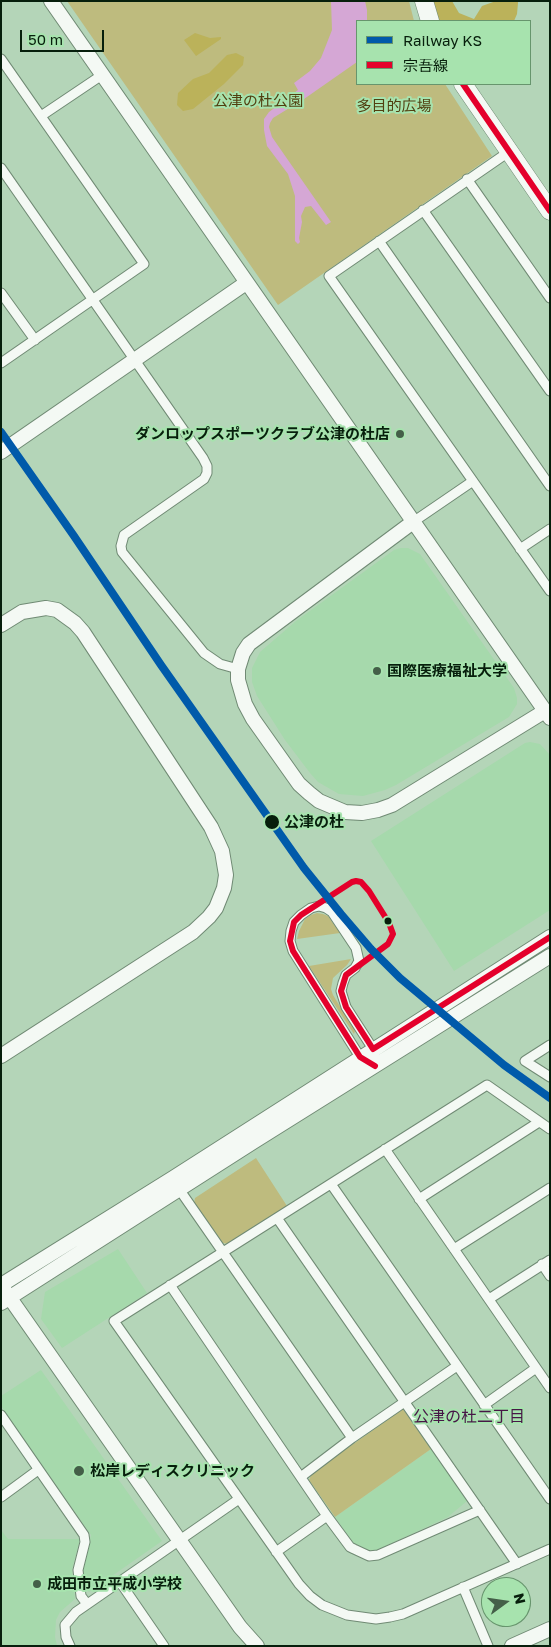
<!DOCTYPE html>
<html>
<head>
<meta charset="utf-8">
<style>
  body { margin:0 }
  #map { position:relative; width:551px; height:1647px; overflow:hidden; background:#b4d5b8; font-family:"Golos Text","Noto Sans JP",sans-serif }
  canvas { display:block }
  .frame { position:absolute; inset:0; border:2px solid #071f0c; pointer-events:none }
  .legend { position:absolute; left:356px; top:20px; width:175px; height:65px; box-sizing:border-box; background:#a7e3ae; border:1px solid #67956d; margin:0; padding:6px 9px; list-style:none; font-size:15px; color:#071f0c }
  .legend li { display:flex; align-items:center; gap:10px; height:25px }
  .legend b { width:25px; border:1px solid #67956d }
  .north { position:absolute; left:481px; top:1577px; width:50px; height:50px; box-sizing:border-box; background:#a7e3ae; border:1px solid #67956d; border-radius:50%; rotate:76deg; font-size:14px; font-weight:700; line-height:20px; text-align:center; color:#071f0c }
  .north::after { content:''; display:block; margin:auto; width:18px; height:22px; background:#445f48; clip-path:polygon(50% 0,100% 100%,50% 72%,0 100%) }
  .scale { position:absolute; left:20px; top:30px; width:84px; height:22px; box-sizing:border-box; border:2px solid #071f0c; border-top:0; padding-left:6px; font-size:15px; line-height:18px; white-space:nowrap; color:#071f0c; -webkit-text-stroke:4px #a7e3ae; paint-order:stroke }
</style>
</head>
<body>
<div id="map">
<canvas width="551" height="1647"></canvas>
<div class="frame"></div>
<ul class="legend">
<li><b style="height:6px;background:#005aaa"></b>Railway KS</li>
<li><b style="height:6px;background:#e4002b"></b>宗吾線</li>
</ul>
<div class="north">N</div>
<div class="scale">50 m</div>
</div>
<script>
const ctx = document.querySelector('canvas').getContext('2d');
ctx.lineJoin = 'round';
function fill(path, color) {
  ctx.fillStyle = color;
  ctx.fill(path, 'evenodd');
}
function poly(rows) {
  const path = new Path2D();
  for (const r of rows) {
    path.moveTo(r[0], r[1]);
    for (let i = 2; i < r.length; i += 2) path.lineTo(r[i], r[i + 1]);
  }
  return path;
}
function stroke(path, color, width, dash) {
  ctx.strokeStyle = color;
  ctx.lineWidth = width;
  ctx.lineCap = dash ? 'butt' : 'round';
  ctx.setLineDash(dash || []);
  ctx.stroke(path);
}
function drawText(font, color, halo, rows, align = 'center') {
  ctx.font = font + ' "Golos Text","Noto Sans JP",sans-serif';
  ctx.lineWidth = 4;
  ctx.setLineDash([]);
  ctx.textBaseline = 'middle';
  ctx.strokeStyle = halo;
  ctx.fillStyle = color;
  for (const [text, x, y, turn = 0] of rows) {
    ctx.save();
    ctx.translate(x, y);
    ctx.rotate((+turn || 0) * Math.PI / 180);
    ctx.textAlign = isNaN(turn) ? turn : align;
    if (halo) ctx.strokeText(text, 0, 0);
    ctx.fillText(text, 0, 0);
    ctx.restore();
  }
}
const built = poly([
  [401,548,408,548,420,554,514,688,517,698,517,704,509,717,396,785,385,790,363,796,339,794,318,782,310,773,285,740,257,696,252,682,252,668,260,652,296,621,394,550],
  [530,742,540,744,550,755,550,910,454,971,371,841,525,743],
  [118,1249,147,1293,62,1348,41,1319,45,1292],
  [41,1370,162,1541,89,1592,85,1588,82,1570,91,1535,1,1406,1,1396],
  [431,1449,467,1501,448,1517,377,1550,371,1551,354,1544,335,1517],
  [1,1530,8,1539,80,1539,72,1569,75,1599,60,1612,56,1620,55,1637,57,1646,1,1646]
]);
const green = poly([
  [67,1,409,1,414,21,357,21,357,84,445,84,492,156,278,305],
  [317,913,323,914,328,916,340,933,297,939,299,931,305,919,311,915],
  [351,959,347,965,333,978,331,989,333,995,355,1031,354,1034,309,966],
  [256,1158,287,1206,228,1244,223,1243,194,1203,195,1198],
  [403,1409,431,1449,335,1517,309,1480,312,1473]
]);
const forest = poly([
  [432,1,452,1,459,13,474,19,482,6,496,1,518,1,518,3,517,14,514,21,439,21],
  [195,33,210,38,221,37,221,39,196,56,184,40],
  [236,53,244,57,243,65,224,84,193,109,183,111,177,105,178,93,193,79,209,73,227,55]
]);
const water = poly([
  [331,1,365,1,367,10,367,21,357,21,357,62,304,99,273,118,270,123,269,127,272,137,331,222,326,225,311,206,305,207,301,216,302,222,299,238,300,242,298,244,295,241,295,196,288,174,267,146,264,130,264,119,269,112,298,90,294,83,310,71,321,58,332,30]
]);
const street = poly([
  [1,59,144,264,1,363],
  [41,116,102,75],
  [510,151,329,276,550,591],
  [1,168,203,458,207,466,207,473,204,479,124,535,121,546,122,552,204,653,220,664,238,669],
  [467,179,550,298],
  [423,210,550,391],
  [379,241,550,486],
  [1,293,35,340],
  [413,522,473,481],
  [520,549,550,529],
  [319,906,326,908,332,912,356,948,359,961,355,968,346,975,343,983,341,991,346,1007,373,1049,375,1066,360,1057,293,951,290,941,291,931,294,922,301,915,311,908,319,906],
  [550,1045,525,1061,550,1077],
  [550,1129,487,1085,114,1321,299,1584,310,1596,322,1605,347,1615,376,1619,390,1617,403,1614,550,1549],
  [385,1149,550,1388],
  [331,1184,550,1499],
  [179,1189,352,1438],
  [419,1199,539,1122],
  [277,1218,517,1564],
  [454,1249,550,1188],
  [542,1264,550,1276],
  [170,1285,327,1516,350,1547,354,1549,369,1556,378,1555,480,1510],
  [489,1299,550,1260],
  [484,1405,536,1368],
  [1,1415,84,1535,85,1542,78,1570,81,1596,87,1604],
  [302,1476,352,1438,457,1366],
  [1,1497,38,1470],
  [276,1552,327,1516],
  [120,1582,164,1646],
  [463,1587,488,1646],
  [70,1646,66,1637,65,1625,76,1612,239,1499]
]);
const secondary = poly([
  [51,1,550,718],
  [1,452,246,283],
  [413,522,249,644,243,653,238,669,238,680,245,704,253,719,299,784,309,793,319,801,345,812,362,813,378,810,392,805,545,711],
  [1,625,22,612,46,608,57,610,75,623,83,632,211,827,222,851,226,875,224,888,216,908,209,917,193,932,1,1056],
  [1,1285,173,1178,550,937],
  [5,1291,240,1627,257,1646],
  [1,1303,253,1142,550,956],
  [512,1646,550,1629]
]);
const highway = poly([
  [424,1,430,21],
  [463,84,550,211]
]);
const bus1 = poly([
  [463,84,550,211],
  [373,1049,346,1007,341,991,346,975,388,944,393,934,389,923,369,891,361,882,356,881,352,882,301,915,294,922,290,941,293,951,360,1057,375,1066],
  [373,1049,550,937]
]);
const rail1 = poly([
  [1,432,74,536,161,665,304,868,341,914,371,949,400,978,504,1065,550,1098]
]);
const markers = [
  [400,434,5,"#445f48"],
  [377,671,5,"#445f48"],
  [272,822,8,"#071f0c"],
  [388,921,4.5,"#071f0c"],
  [79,1471,6,"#445f48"],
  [37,1584,5,"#445f48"]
];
const parkNames = [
  ["公津の杜公園",258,101],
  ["多目的広場",394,106]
];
const poiNames = [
  ["ダンロップスポーツクラブ公津の杜店",390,434,"right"],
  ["国際医療福祉大学",387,671],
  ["松岸レディスクリニック",90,1471],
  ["成田市立平成小学校",47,1584]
];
const stopNames = [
  ["公津の杜",284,822]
];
const neighbourhoodNames = [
  ["公津の杜二丁目",469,1417]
];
fill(built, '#a6d9ac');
fill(green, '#bebb7e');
fill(forest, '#bbb25a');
fill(water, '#d5a7d5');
stroke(street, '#708a74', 11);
stroke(secondary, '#708a74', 16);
stroke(highway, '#708a74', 19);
stroke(street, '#f4f9f4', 9);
stroke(secondary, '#f4f9f4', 14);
stroke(highway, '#f4f9f4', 18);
stroke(bus1, '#e4002b', 6);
stroke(rail1, '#005aaa', 8);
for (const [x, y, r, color] of markers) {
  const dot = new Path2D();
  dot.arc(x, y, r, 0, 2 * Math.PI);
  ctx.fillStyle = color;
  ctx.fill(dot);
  stroke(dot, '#a7e3ae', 2);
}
drawText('15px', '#513f10', '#a7e3ae', parkNames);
drawText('bold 15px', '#071f0c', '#a7e3ae', poiNames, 'left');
drawText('bold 15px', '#071f0c', '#a7e3ae', stopNames, 'left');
drawText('16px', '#471747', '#a7e3ae', neighbourhoodNames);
</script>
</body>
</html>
